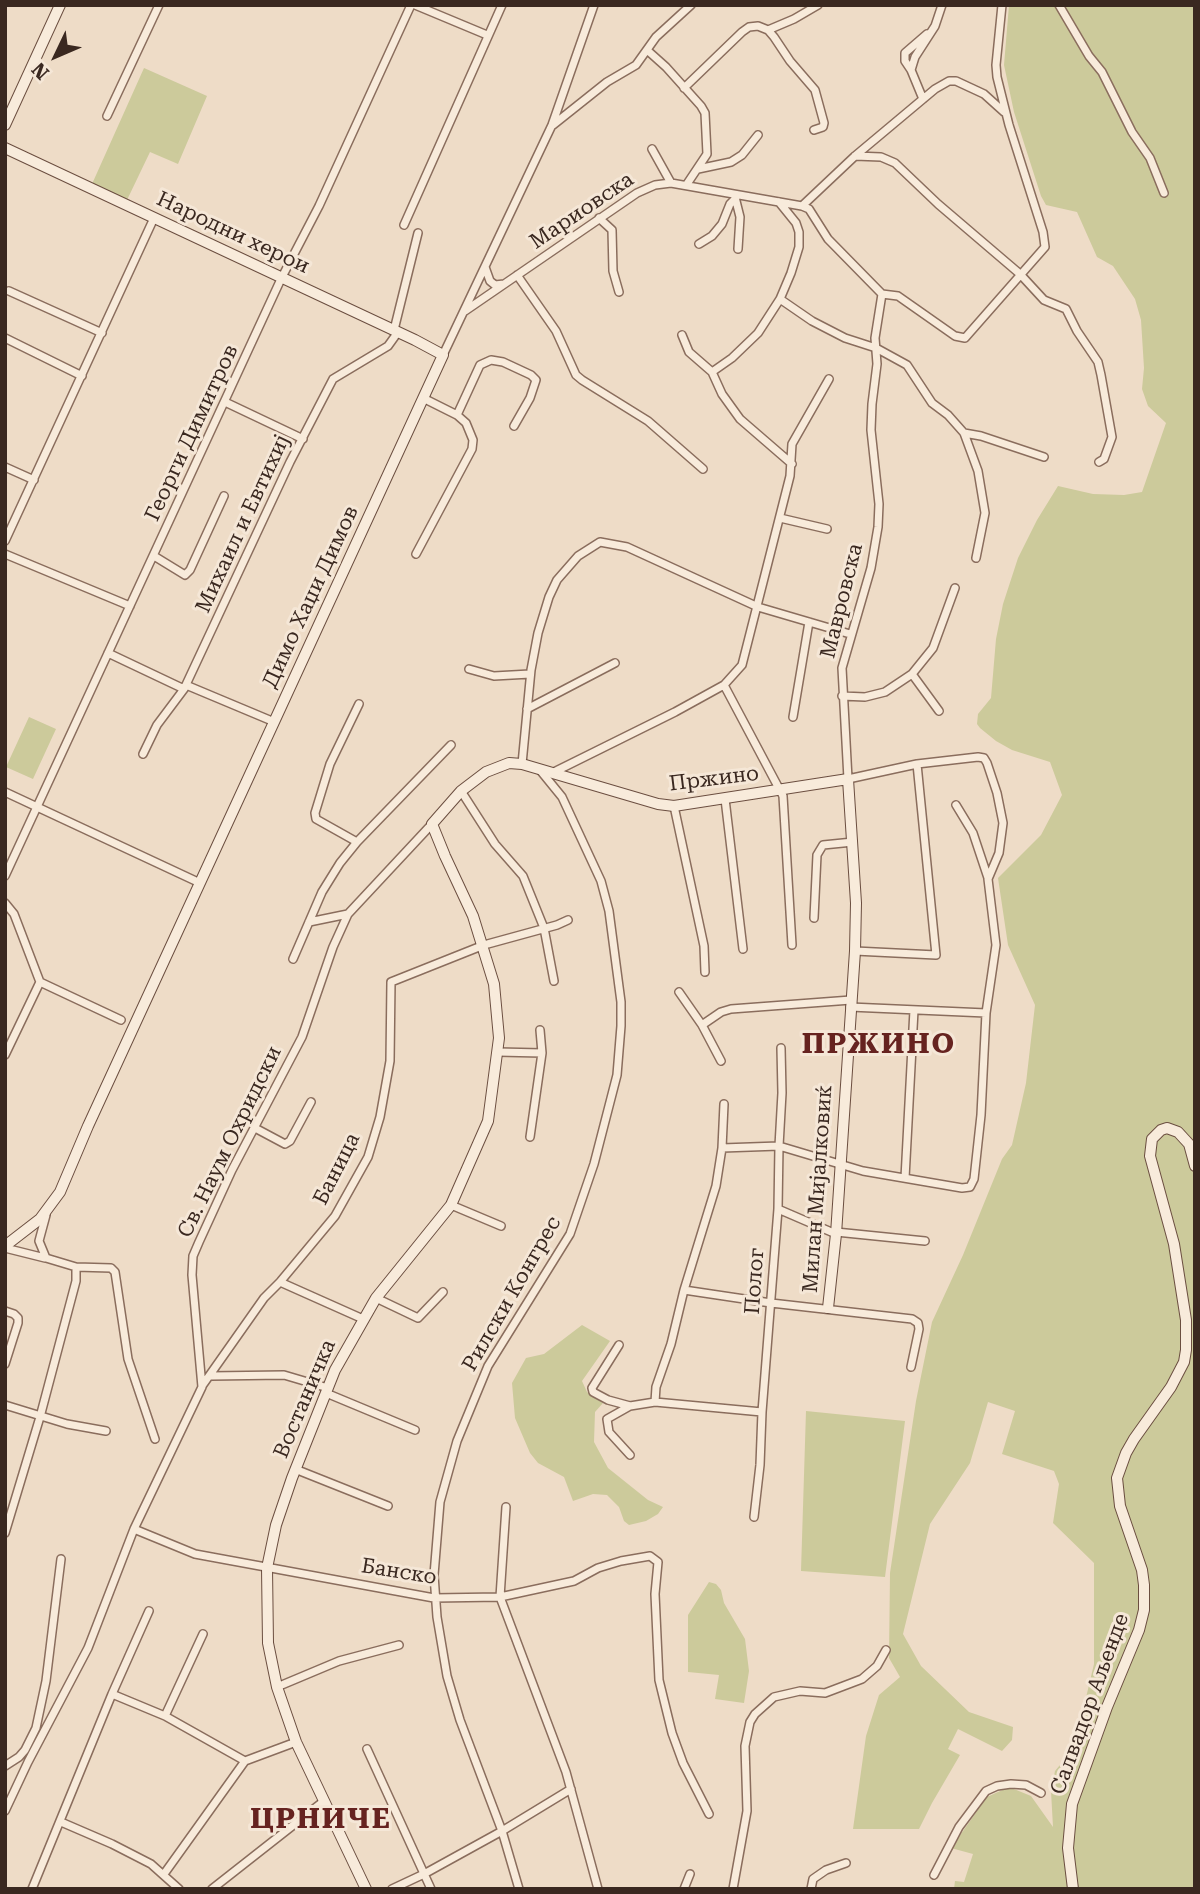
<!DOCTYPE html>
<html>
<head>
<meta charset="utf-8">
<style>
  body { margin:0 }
  #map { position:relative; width:1200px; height:1894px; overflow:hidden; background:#eedcc7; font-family:"Roboto Serif",serif }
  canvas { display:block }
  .frame { position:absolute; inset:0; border:7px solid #3a2820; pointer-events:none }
  .north { position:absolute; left:21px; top:21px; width:70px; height:70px; -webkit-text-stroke:5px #f5e7d7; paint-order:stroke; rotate:226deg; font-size:19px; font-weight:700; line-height:28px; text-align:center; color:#3a2820 }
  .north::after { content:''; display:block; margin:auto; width:24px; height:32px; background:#3a2820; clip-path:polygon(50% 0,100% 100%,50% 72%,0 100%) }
</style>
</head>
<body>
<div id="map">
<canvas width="1200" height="1894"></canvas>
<div class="frame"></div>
<div class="north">N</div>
</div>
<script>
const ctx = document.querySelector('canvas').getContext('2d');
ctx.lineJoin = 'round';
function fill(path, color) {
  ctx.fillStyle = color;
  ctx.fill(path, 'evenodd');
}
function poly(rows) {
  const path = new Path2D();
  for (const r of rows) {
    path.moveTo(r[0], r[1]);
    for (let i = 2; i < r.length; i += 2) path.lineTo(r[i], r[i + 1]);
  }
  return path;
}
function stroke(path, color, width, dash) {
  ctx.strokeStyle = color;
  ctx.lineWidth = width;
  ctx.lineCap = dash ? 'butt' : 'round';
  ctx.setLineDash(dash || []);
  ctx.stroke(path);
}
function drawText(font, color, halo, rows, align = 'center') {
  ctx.font = font + ' "Roboto Serif",serif';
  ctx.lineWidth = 6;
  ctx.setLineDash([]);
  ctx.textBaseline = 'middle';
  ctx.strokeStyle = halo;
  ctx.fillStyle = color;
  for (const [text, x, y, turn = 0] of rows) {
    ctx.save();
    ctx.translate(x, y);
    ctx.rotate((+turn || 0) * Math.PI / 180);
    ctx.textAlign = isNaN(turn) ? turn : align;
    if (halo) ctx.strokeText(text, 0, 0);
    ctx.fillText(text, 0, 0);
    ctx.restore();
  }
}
const green = poly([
  [1009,5,1195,5,1195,1889,954,1889,955,1881,964,1882,973,1854,951,1848,987,1797,1009,1787,1031,1796,1053,1827,1051,1791,1055,1771,1074,1748,1094,1664,1094,1563,1053,1523,1059,1484,1054,1471,1002,1454,1015,1411,988,1402,970,1463,930,1524,903,1634,921,1666,969,1712,1013,1727,1012,1740,1002,1751,958,1729,948,1749,960,1755,932,1803,919,1829,853,1829,866,1736,879,1695,900,1677,889,1658,890,1573,916,1401,932,1322,963,1255,1002,1159,1012,1145,1026,1083,1035,1005,1008,945,998,878,1041,835,1062,795,1050,762,1012,750,996,741,980,728,977,724,978,714,991,698,996,639,1003,604,1018,558,1037,520,1058,486,1093,494,1124,495,1142,492,1166,423,1148,406,1142,389,1144,368,1141,320,1135,299,1113,266,1097,257,1077,212,1046,205,1041,196,1014,112,1004,65],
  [144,68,207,96,178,164,150,152,127,200,92,184],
  [29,717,56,729,33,779,6,767],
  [582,1325,610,1341,582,1381,587,1392,603,1403,595,1412,594,1442,608,1468,648,1500,663,1507,658,1514,646,1521,629,1525,624,1521,619,1507,607,1495,593,1494,573,1501,564,1477,538,1463,530,1453,515,1418,512,1383,526,1358,544,1354],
  [806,1411,905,1421,885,1577,801,1571],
  [709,1582,716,1584,721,1590,724,1603,745,1639,749,1671,744,1703,715,1699,719,1675,688,1672,688,1615]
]);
const street = poly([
  [415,5,487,35],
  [1059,5,1089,56,1102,72,1132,132,1150,158,1164,193],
  [768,30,794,19,818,5],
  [647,50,666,67,701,106,705,113,707,154,687,184],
  [911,70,905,61,905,53,927,34],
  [684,88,742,32,749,27,758,26,768,30,774,37,790,61,815,90,824,123,823,127,814,130],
  [923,99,911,70,915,57,935,26,942,5],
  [107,116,159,5],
  [553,125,607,82,636,65,656,37,691,5],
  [652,149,671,183],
  [855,156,881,157,895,163,938,204,1020,274,1044,300,1066,309,1077,331,1098,362,1101,375,1112,437,1104,459,1099,462],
  [698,169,731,162,742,155,758,135],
  [735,197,740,217,738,249],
  [802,206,855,156,935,89,949,81,956,81,984,94,1004,112],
  [599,218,612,230,613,271,619,292],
  [404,225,502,5],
  [699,244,712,236,722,224,730,204,735,199],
  [485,267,490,281,495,285,504,284],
  [517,275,556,331,576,375,582,380,648,421,703,469],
  [9,291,102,333],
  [882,294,898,296,955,336,965,338,1045,247,1043,232,1009,125,997,77,996,65,1002,5],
  [780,299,812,321,845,338,876,348,907,365,932,403,948,415,964,433,978,471,985,513,976,558],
  [465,311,637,193,655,185,671,183,802,206,809,209,828,239,882,294,875,338,877,364,872,404,871,430,879,504,878,527,871,568,842,668,848,779,917,764,978,757,984,758,987,763,997,793,1003,823,999,853,988,879,996,945,986,1013,981,1115,974,1179,970,1187,962,1188,863,1171,779,1146,722,1148],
  [394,330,418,233],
  [682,335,689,352,712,372,722,394,740,419,792,464],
  [5,338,82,376],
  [443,355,552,125,594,5],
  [712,372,732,358,758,333,780,299,791,273,799,247,799,232,796,223,779,202],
  [225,402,303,439],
  [457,415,480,365,491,360,503,362,531,375,536,380,530,398,514,426],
  [964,433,981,436,1044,457],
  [5,467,34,480],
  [780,518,827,529],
  [5,541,154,218],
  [5,554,130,606],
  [416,554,472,449,473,440,466,423,457,415,423,398],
  [154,556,185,575,190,570,224,496],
  [108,653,184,689],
  [469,669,494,676,530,674],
  [912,674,933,648,955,588],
  [186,685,272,721],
  [724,685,783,796,792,945],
  [842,696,865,697,885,692,912,674,939,711],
  [527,709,615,663],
  [793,717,809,622],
  [143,754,157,725,184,689,290,462,333,379,388,346,398,332],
  [522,764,531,670,538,633,549,597,557,580,578,556,600,542,627,547,758,607,850,634],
  [552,773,675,712,724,685,742,665,790,476,792,444,829,379],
  [461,791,495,844,523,876,544,928,554,981],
  [5,792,200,883],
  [725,799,743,949],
  [956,805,973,833,988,878],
  [674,806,704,946,705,972],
  [357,842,316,819,315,813,330,764,359,704],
  [5,876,281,279,319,206,411,5],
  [5,903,14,914,40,982,121,1020],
  [814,918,817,855,823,845,853,842],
  [309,922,348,914],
  [855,951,936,955,917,764],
  [293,959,322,892,340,863,357,842,451,745],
  [679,992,702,1025,721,1061],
  [850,1007,986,1013],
  [702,1025,721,1012,731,1009,851,1000],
  [498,1052,542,1053],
  [5,1055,40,982],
  [724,1104,722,1148,716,1186,684,1290,671,1344,656,1387,655,1402,762,1412],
  [255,1128,285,1144,290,1141,311,1102],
  [530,1137,542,1053,540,1030],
  [905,1178,914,1010],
  [451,1205,501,1226],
  [778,1209,836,1234],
  [46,1215,39,1241,46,1258,76,1267,111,1268,115,1272,128,1359,155,1439],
  [836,1232,925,1241],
  [5,1248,45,1258],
  [280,1282,363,1319],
  [684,1290,771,1303,912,1319,918,1323,919,1329,911,1367],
  [376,1298,418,1318,443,1292],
  [5,1311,14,1314,18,1318,18,1323,5,1364],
  [619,1345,592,1388,593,1392,608,1400,630,1406],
  [211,1376,284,1375,328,1388],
  [202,1386,264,1298,280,1282,335,1216,368,1157,380,1117,390,1061,391,982,484,945,557,925,568,920],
  [326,1393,415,1430],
  [5,1405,67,1424,106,1431],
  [630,1455,609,1432,607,1419,630,1406,655,1402],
  [295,1469,388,1506],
  [506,1507,500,1597,566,1772,598,1889],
  [754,1517,760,1465,762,1412,778,1209,779,1146,782,1093,781,1048],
  [134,1529,195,1554,434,1598,500,1597,574,1581,598,1568,621,1561,650,1556,658,1562,655,1594,659,1680,672,1733,683,1763,709,1814],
  [5,1533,40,1417,76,1281,76,1267],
  [277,1687,339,1661,399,1645],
  [112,1694,165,1716,245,1761],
  [165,1716,203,1634],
  [367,1749,431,1889],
  [5,1766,19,1757,25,1750,36,1728,46,1681,61,1559],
  [5,1811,28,1762,88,1648,134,1529,202,1387,192,1275,193,1256,199,1242,232,1170,302,1037,333,947,348,914,432,824],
  [61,1822,112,1844,151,1864,179,1889],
  [164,1874,245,1761,296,1742],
  [934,1875,959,1827,986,1791,997,1786,1011,1784,1026,1785,1041,1793],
  [32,1889,112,1694,149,1611],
  [212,1889,324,1801],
  [392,1889,424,1874,502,1831,571,1789],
  [519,1889,502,1831,460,1720,447,1676,437,1617,434,1575,440,1502,457,1441,488,1366,570,1234,594,1164,617,1075,621,1026,621,1002,609,911,601,881,562,797,540,770],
  [684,1889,690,1874],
  [733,1889,747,1811,745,1746,750,1722,755,1714,774,1697,800,1691,825,1693,862,1679,877,1666,886,1650],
  [811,1889,813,1879,826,1870,846,1863]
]);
const secondary = poly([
  [5,125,60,5],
  [5,148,415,340,443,355,88,1126,60,1192,40,1219,5,1246],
  [366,1889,296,1742,277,1687,268,1643,267,1568,276,1525,292,1478,335,1370,376,1298,451,1205,488,1121,499,1038,494,984,473,916,445,856,432,824,461,791,486,772,509,763,522,764,658,804,674,806,848,779,856,903,855,951,836,1234,828,1308],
  [1073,1889,1068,1848,1072,1804,1107,1707,1139,1630,1144,1610,1144,1585,1142,1570,1120,1506,1117,1478,1126,1453,1134,1439,1171,1387,1184,1362,1186,1350,1186,1320,1174,1244,1150,1156,1152,1139,1161,1130,1167,1128,1178,1132,1189,1144,1195,1166]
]);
const streetNames = [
  ["Мариовска",582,211,-34],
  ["Народни херои",233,233,25],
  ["Георги Димитров",192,433,-65],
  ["Михаил и Евтихиј",243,524,-65],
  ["Димо Хаџи Димов",311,597,-65],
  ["Мавровска",842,601,-76],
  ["Пржино",714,779,-7],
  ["Св. Наум Охридски",230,1142,-64],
  ["Баница",337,1169,-63],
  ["Милан Мијалковиќ",818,1189,-86],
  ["Полог",755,1281,-86],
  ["Рилски Конгрес",512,1294,-60],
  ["Востаничка",305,1399,-67],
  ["Банско",399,1572,9],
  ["Салвадор Аљенде",1090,1704,-70]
];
const districtNames = [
  ["ПРЖИНО",879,1045],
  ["ЦРНИЧЕ",321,1820]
];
fill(green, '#ccca9b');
stroke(street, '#8a6d5d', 10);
stroke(secondary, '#6b4e40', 12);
stroke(street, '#f8ebdb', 7);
stroke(secondary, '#f8ebdb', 10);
drawText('21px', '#3a2820', '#f5e7d7', streetNames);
ctx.letterSpacing = '2px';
drawText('bold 28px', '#662320', '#f5e7d7', districtNames);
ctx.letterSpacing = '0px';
</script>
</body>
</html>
